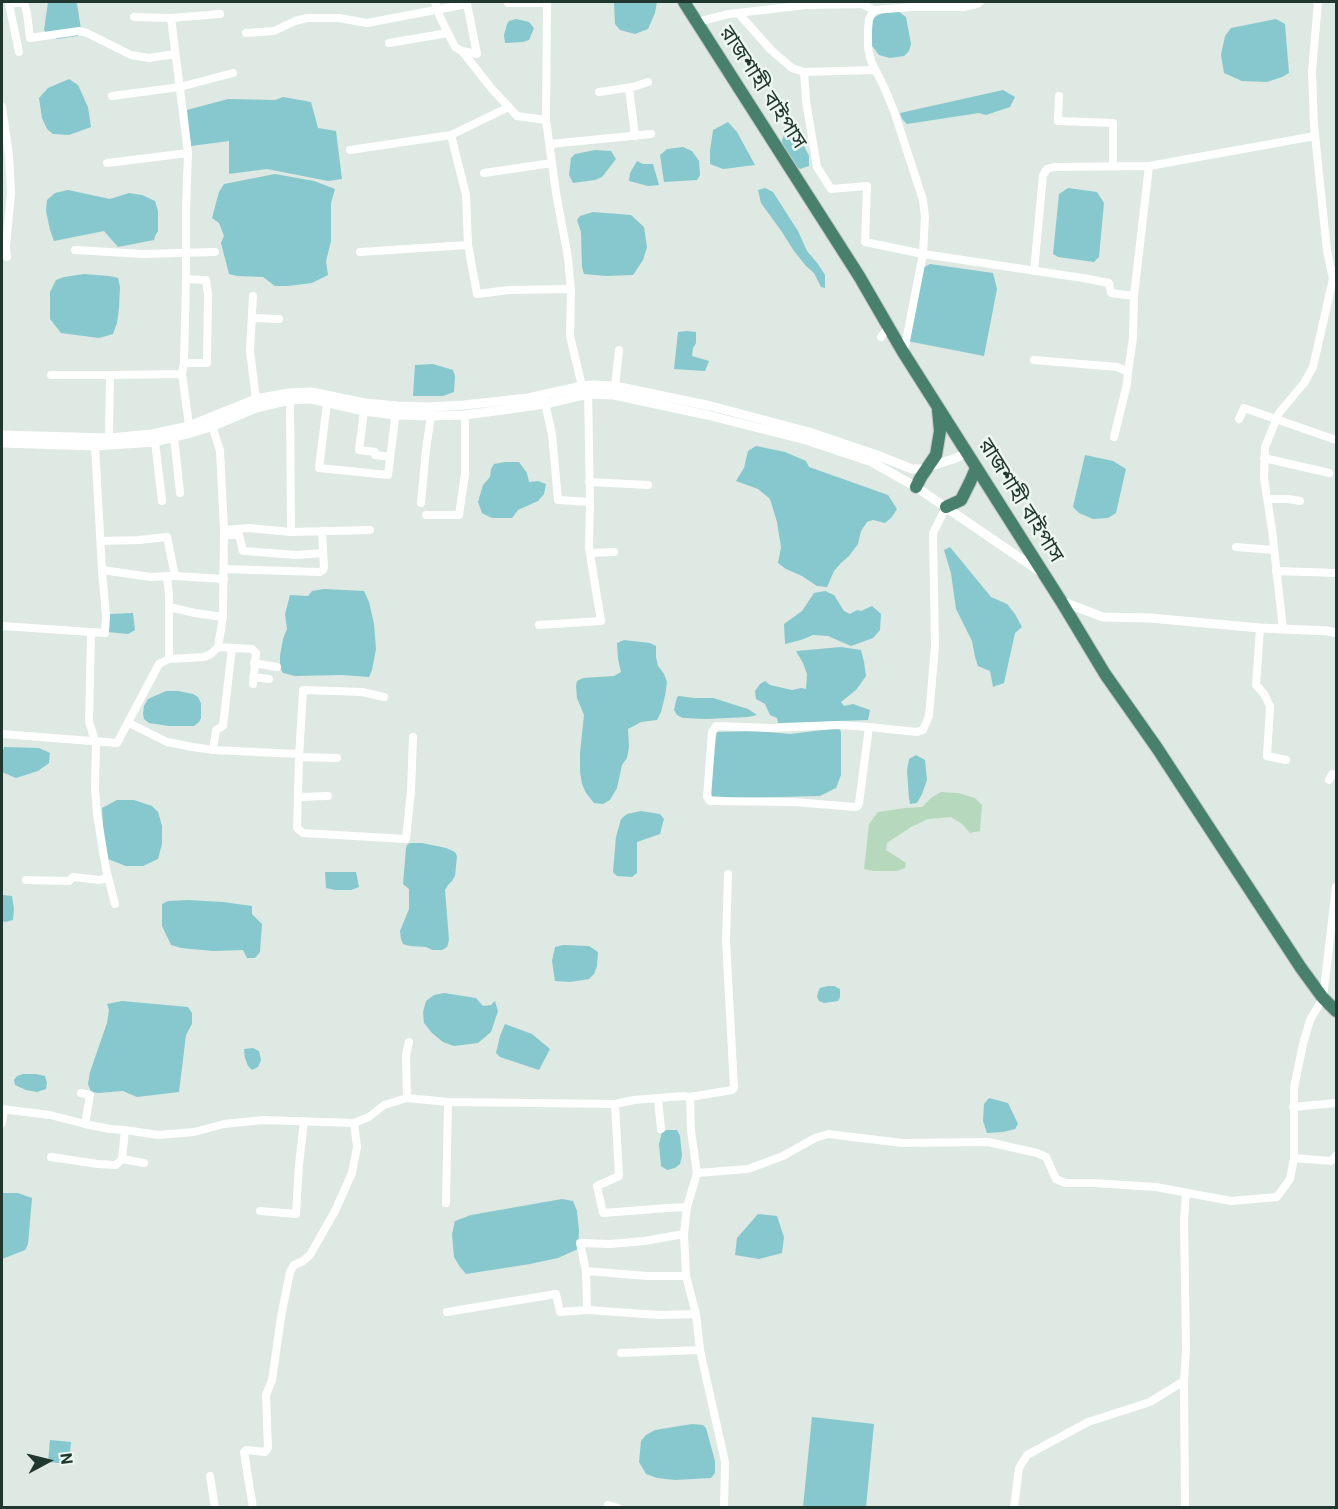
<!DOCTYPE html>
<html>
<head>
<meta charset="utf-8">
<style>
  body { margin:0 }
  #map { position:relative; width:1338px; height:1509px; overflow:hidden; background:#dde9e2; font-family:Roboto,sans-serif }
  canvas { display:block }
  .frame { position:absolute; inset:0; border:3px solid #20372f; pointer-events:none }
  .north { position:absolute; left:18px; top:1431px; width:60px; height:60px; -webkit-text-stroke:4px #edf6f1; paint-order:stroke; rotate:83deg; font-size:16px; font-weight:700; line-height:24px; text-align:center; color:#20372f }
  .north::after { content:''; display:block; margin:auto; width:21px; height:27px; background:#20372f; clip-path:polygon(50% 0,100% 100%,50% 72%,0 100%) }
</style>
</head>
<body>
<div id="map">
<canvas width="1338" height="1509"></canvas>
<div class="frame"></div>
<div class="north">N</div>
</div>
<script>
const ctx = document.querySelector('canvas').getContext('2d');
ctx.lineJoin = 'round';
function fill(path, color) {
  ctx.fillStyle = color;
  ctx.fill(path, 'evenodd');
}
function poly(rows) {
  const path = new Path2D();
  for (const r of rows) {
    path.moveTo(r[0], r[1]);
    for (let i = 2; i < r.length; i += 2) path.lineTo(r[i], r[i + 1]);
  }
  return path;
}
function stroke(path, color, width, dash) {
  ctx.strokeStyle = color;
  ctx.lineWidth = width;
  ctx.lineCap = dash ? 'butt' : 'round';
  ctx.setLineDash(dash || []);
  ctx.stroke(path);
}
function drawText(font, color, halo, rows, align = 'center') {
  ctx.font = font + ' Roboto,"Noto Sans Bengali",sans-serif';
  ctx.lineWidth = 5;
  ctx.setLineDash([]);
  ctx.textBaseline = 'middle';
  ctx.strokeStyle = halo;
  ctx.fillStyle = color;
  for (const [text, x, y, turn = 0] of rows) {
    ctx.save();
    ctx.translate(x, y);
    ctx.rotate((+turn || 0) * Math.PI / 180);
    ctx.textAlign = isNaN(turn) ? turn : align;
    if (halo) ctx.strokeText(text, 0, 0);
    ctx.fillText(text, 0, 0);
    ctx.restore();
  }
}
const green = poly([
  [941,792,958,793,975,798,982,805,980,831,970,833,962,824,951,817,928,819,911,827,887,843,886,850,906,863,905,868,897,871,874,871,864,869,869,824,878,812,905,808,922,807,931,798]
]);
const water = poly([
  [48,2,76,2,77,4,81,29,78,36,57,39,47,35,44,30],
  [614,2,657,2,655,13,648,29,635,34,620,30,615,24],
  [898,11,906,17,911,44,909,51,904,56,890,58,879,55,870,43,870,25,873,18,884,12],
  [516,19,529,22,534,28,529,40,523,42,505,43,504,35,507,24,509,21],
  [1276,19,1285,24,1289,73,1282,77,1267,82,1242,81,1224,73,1221,55,1225,36,1231,28],
  [69,79,78,85,88,107,91,127,69,135,53,134,47,129,42,118,39,98,48,88],
  [1003,90,1015,97,1010,107,986,115,979,113,907,124,902,119,900,113],
  [283,97,311,102,318,128,336,131,342,179,328,181,267,169,229,174,229,141,191,146,187,110,228,99,275,100],
  [728,122,737,132,755,165,723,169,710,164,710,151,713,130],
  [791,131,799,136,809,156,809,166,800,169,790,161,783,151,782,140,785,133],
  [683,147,692,151,699,161,700,175,697,180,664,182,660,155,667,149],
  [595,150,611,151,616,159,602,177,595,180,573,183,569,175,571,158,575,154],
  [637,161,643,164,653,164,659,185,648,186,629,181,630,173],
  [275,174,314,181,335,189,331,203,331,241,326,261,328,275,312,283,288,286,275,286,263,277,237,276,229,274,221,243,224,236,219,223,212,218,219,192,224,184],
  [765,188,773,192,798,231,807,251,818,264,825,275,825,288,821,287,814,273,806,266,794,251,782,232,761,203,758,190],
  [1068,188,1097,192,1104,203,1099,257,1094,262,1058,257,1053,254,1059,194],
  [68,190,110,199,129,193,142,195,155,201,158,211,158,231,155,236,154,240,118,247,104,231,54,241,50,230,46,211,47,200,55,193],
  [593,212,631,215,644,227,647,247,643,260,633,275,606,276,584,274,582,267,581,232,577,220,580,216],
  [930,264,993,273,997,289,984,356,907,341,921,269],
  [84,274,109,276,118,278,120,287,119,308,117,323,113,334,99,338,61,333,50,319,50,292,56,280,64,277],
  [687,331,696,332,696,343,693,348,692,356,709,361,705,371,674,369,678,332],
  [433,364,453,370,455,376,454,392,443,396,413,396,415,365],
  [756,446,785,452,806,461,809,467,888,495,897,509,892,517,885,523,873,520,867,522,861,531,858,544,849,556,841,563,834,571,827,587,817,586,802,576,786,569,778,563,781,547,777,522,770,499,758,489,736,481,744,468,748,451],
  [1085,455,1113,461,1126,469,1116,513,1108,518,1093,519,1079,513,1073,507],
  [505,462,519,462,527,473,529,482,538,481,546,484,544,494,538,501,518,510,512,518,492,518,482,513,478,502,483,485,490,477,491,469,494,464],
  [950,547,991,597,1007,604,1015,614,1022,627,1015,633,1004,683,993,687,990,671,978,666,975,657,972,641,956,609,951,573,944,550],
  [324,589,364,591,369,602,374,624,376,649,372,670,369,677,342,675,295,676,283,673,280,668,280,656,283,639,287,629,285,614,290,595,308,596,312,591],
  [825,591,834,595,844,611,850,614,857,610,861,611,872,606,881,614,880,630,873,638,851,646,828,636,813,635,801,640,785,644,784,624,802,611,814,593],
  [133,613,135,630,128,634,107,632,109,614],
  [624,640,650,643,656,646,656,657,658,666,664,674,667,682,665,696,661,712,657,720,641,722,628,729,629,747,627,758,622,765,617,788,610,800,603,804,594,803,586,793,582,784,580,772,580,753,584,715,577,698,576,686,577,681,583,678,614,676,621,672,618,659,617,643],
  [841,647,861,650,864,662,866,676,856,690,841,702,844,706,853,704,870,710,868,720,778,723,777,718,770,715,765,704,756,699,755,691,760,684,765,681,770,685,792,690,801,688,806,689,807,674,803,663,796,651],
  [166,691,178,691,193,694,198,697,201,703,201,718,199,722,194,726,169,726,149,723,144,719,143,714,144,706,148,699],
  [679,696,694,698,713,698,748,709,757,715,748,717,706,719,683,718,677,715,674,710,677,697],
  [839,728,841,732,841,775,836,788,820,796,737,798,712,796,709,787,710,767,717,732,756,731,790,734],
  [4,747,39,748,50,753,49,763,38,771,16,778,2,772,2,755],
  [916,755,925,760,927,780,922,794,917,803,910,804,909,798,907,771,909,759],
  [117,800,134,800,152,806,158,812,162,826,162,844,158,859,143,866,126,866,105,858,102,808],
  [641,811,660,814,664,819,660,834,637,842,637,873,632,877,617,876,613,872,616,837,621,819,627,814],
  [410,843,422,843,446,848,455,852,457,856,455,876,452,881,448,885,445,890,449,940,447,947,442,950,432,950,426,947,410,946,403,944,401,939,400,931,409,909,409,889,403,884,406,848,407,845],
  [325,872,356,872,359,887,351,890,335,890,326,888],
  [2,895,12,896,14,909,13,920,5,922,2,921],
  [188,900,223,902,252,906,252,914,262,924,260,952,255,958,247,958,243,950,213,951,181,948,171,945,162,926,162,904,168,901],
  [563,945,589,946,598,952,597,966,594,974,589,979,570,982,555,981,552,961,555,947],
  [828,986,834,986,840,989,840,997,838,1001,824,1003,819,1001,817,997,818,992,820,988],
  [444,993,476,998,483,1006,491,1005,495,1001,498,1011,491,1032,478,1043,454,1046,443,1042,432,1033,424,1023,423,1012,426,1001,434,995],
  [122,1001,188,1007,192,1013,192,1024,186,1035,179,1092,137,1097,123,1091,99,1093,91,1092,88,1084,90,1072,107,1023,109,1010,107,1004],
  [505,1024,532,1034,550,1049,539,1070,500,1057,496,1053,500,1036],
  [253,1048,259,1051,261,1060,258,1067,252,1070,248,1066,245,1058,244,1049],
  [23,1074,36,1074,45,1076,47,1083,46,1089,37,1092,26,1090,15,1085,14,1080,17,1076],
  [989,1098,1008,1103,1018,1124,1015,1129,1003,1132,987,1133,983,1121,984,1104],
  [667,1130,677,1130,680,1136,682,1156,680,1164,675,1168,667,1170,661,1166,659,1144,662,1132],
  [2,1193,18,1193,32,1198,28,1244,25,1250,2,1259],
  [562,1199,573,1201,577,1211,579,1231,578,1249,558,1258,530,1264,466,1274,460,1267,454,1257,452,1234,455,1221,471,1215],
  [758,1214,777,1216,784,1237,782,1253,759,1259,735,1255,737,1238],
  [812,1417,874,1424,866,1507,803,1507],
  [692,1424,703,1425,706,1428,715,1461,715,1473,711,1478,675,1480,657,1478,646,1474,639,1462,641,1441,646,1435,655,1430],
  [50,1440,71,1442,69,1464,48,1462]
]);
const minor = poly([
  [24,2,27,13,30,38,79,31,87,33,131,55,149,58,175,54],
  [435,2,440,17,455,47,462,51,492,89,517,116,546,120],
  [508,3,547,3,546,120,556,193,568,258,571,291,570,336,582,386],
  [874,10,912,7,963,7,977,4,980,2],
  [739,14,771,50,792,68,804,72,875,70],
  [134,17,171,18,220,14],
  [171,18,188,153,186,210,186,279,184,363,182,374,190,432],
  [697,22,729,14,806,5,862,4,874,10,869,19,868,30,868,48,871,61,884,87,894,111,923,200,925,217,923,254,904,351],
  [246,33,274,31,295,21,307,18,339,18,367,23,467,4,477,54,462,51],
  [389,43,448,33],
  [19,52,9,4,23,2],
  [804,72,806,101,817,167,831,189,867,186,865,242,923,254,1083,278,1109,283,1111,293,1134,296],
  [629,88,635,136],
  [599,92,633,87,648,82],
  [112,96,180,87,233,73],
  [1059,96,1058,121,1113,123,1113,166],
  [2,107,9,155,11,193,6,247,7,257],
  [451,135,509,107],
  [550,144,651,134],
  [350,150,451,135,466,195,468,245,360,252],
  [107,163,188,153],
  [484,173,552,163],
  [468,245,477,294,509,290,571,289],
  [75,250,143,254,215,252],
  [1034,271,1043,175,1047,169,1054,167,1149,166,1315,136],
  [253,296,250,351,256,399],
  [252,318,279,319],
  [881,337,889,327],
  [1034,360,1117,367,1128,372,1127,384,1114,437],
  [184,363,207,363,208,294,206,280,186,279],
  [1128,372,1133,338,1134,296,1149,166],
  [51,375,110,375],
  [615,386,619,350],
  [588,390,590,502],
  [327,403,319,468,388,475,396,411],
  [364,411,359,450,375,452,375,455,390,457],
  [1239,419,1244,408,1336,440],
  [174,437,180,493],
  [109,438,110,375,182,374],
  [155,442,162,501],
  [95,446,102,570,106,616,105,633,91,632,89,722,96,743,95,788,97,814,106,869,115,904],
  [1264,458,1329,473],
  [589,482,648,485],
  [1268,499,1288,499,1300,501],
  [421,503,426,449,431,416],
  [426,515,459,515,465,474,465,415],
  [224,530,249,528,291,532,290,400],
  [291,532,370,530],
  [224,535,239,535,243,551,297,555,323,553],
  [101,541,139,540,167,537,175,576,167,576,169,595,169,659],
  [1236,547,1274,550],
  [590,553,614,552],
  [224,569,320,572,323,570,324,567,322,531],
  [102,570,151,577,167,576],
  [1276,571,1336,573],
  [175,576,224,579],
  [169,607,195,613,223,617],
  [539,625,601,621,589,548,590,502,558,500,552,434,544,399],
  [2,626,91,632],
  [1260,628,1256,685,1264,694,1270,706,1267,756,1286,760],
  [1283,629,1272,530,1264,478,1265,447,1279,413,1304,383,1313,367,1333,279,1327,251,1314,125,1312,71,1318,2],
  [218,647,252,649,256,653,253,684],
  [254,663,277,667],
  [253,677,269,679],
  [384,697,362,692,303,690,299,757,297,828,303,833,406,839,411,791,413,737],
  [129,723,167,742,193,747,213,750,299,754],
  [869,727,859,803,858,806,855,807,794,802,710,801,707,797,712,732,716,726,772,728,840,725,869,727,917,732,923,730,929,716,935,646,933,533,946,507],
  [2,734,117,743,159,664,169,659,204,657,211,654,218,647,223,617,224,530,220,451,211,422],
  [213,750,216,730,223,726,232,648],
  [299,757,337,758],
  [1329,780,1332,774,1336,775],
  [298,797,328,796],
  [26,880,69,881,73,877,100,880,108,877],
  [81,1093,90,1095,85,1124],
  [690,1097,732,1090,734,1088,726,941,728,874],
  [407,1098,406,1055,409,1042],
  [658,1099,661,1129],
  [615,1104,619,1176,597,1186,603,1213,667,1208,687,1207],
  [1293,1107,1336,1103],
  [2,1109,50,1115,85,1124,110,1129,125,1130,158,1135,194,1132,224,1124,263,1120,354,1123,369,1117,384,1105,407,1098,448,1102,615,1104,634,1100,683,1096,690,1097,691,1131,697,1173,748,1169,783,1156,815,1138,828,1134,902,1143,988,1142,1037,1153,1046,1157,1056,1179,1065,1183,1093,1183,1156,1187,1231,1201,1277,1197,1290,1179,1294,1158,1294,1088,1303,1044,1310,1020,1323,998,1336,887],
  [2,1123,4,1110],
  [125,1130,122,1159,144,1163],
  [51,1157,98,1164,116,1165,122,1159],
  [1294,1158,1331,1161,1336,1156],
  [697,1173,687,1207,684,1234,686,1276,696,1314,700,1350,725,1462,724,1508],
  [446,1203,448,1102],
  [260,1211,296,1214,299,1165,304,1121],
  [586,1271,580,1243,610,1244,644,1241,684,1234],
  [587,1310,586,1271,647,1276,686,1276],
  [447,1312,556,1294,560,1312,587,1310,660,1315,696,1314],
  [621,1353,700,1350],
  [210,1476,215,1508],
  [608,1505,618,1508],
  [253,1508,244,1452,246,1450,265,1452,268,1448,266,1395,272,1380,281,1317,290,1272,294,1265,303,1261,310,1255,335,1211,352,1173,357,1147,354,1123],
  [1014,1508,1019,1468,1027,1455,1088,1422,1150,1402,1184,1381],
  [1185,1508,1184,1381,1186,1351,1184,1220,1186,1193]
]);
const tertiary = poly([
  [2,435,109,438,152,434,189,426,256,399,289,393,311,392,365,403,397,406,430,407,464,405,528,398,582,386,594,385,615,386,711,406,809,432,877,455,912,469,922,469,956,458,966,453],
  [2,443,95,446,155,442,191,433,213,426,256,408,290,400,311,399,364,411,395,415,431,416,465,415,510,409,545,404,588,394,614,395,707,415,806,440,872,462,916,487,1042,573],
  [1061,601,1103,617,1150,618,1260,628,1328,631,1336,633]
]);
const trunk = poly([
  [684,2,859,276,903,352,1061,601,1105,674,1157,748,1301,968,1323,998,1336,1011],
  [916,487,921,477,936,455,940,431,938,410],
  [946,507,961,500,970,482,976,468]
]);
const streetNames = [
  ["রাজশাহী বাইপাস",762,88,57],
  ["রাজশাহী বাইপাস",1020,501,58]
];
fill(green, '#b6d9bd');
fill(water, '#86c8cd');
stroke(trunk, '#c1c7c5', 14);
stroke(minor, '#fff', 8);
stroke(tertiary, '#fff', 9);
stroke(trunk, '#48806d', 12);
drawText('21px', '#20372f', '#edf6f1', streetNames);
</script>
</body>
</html>
